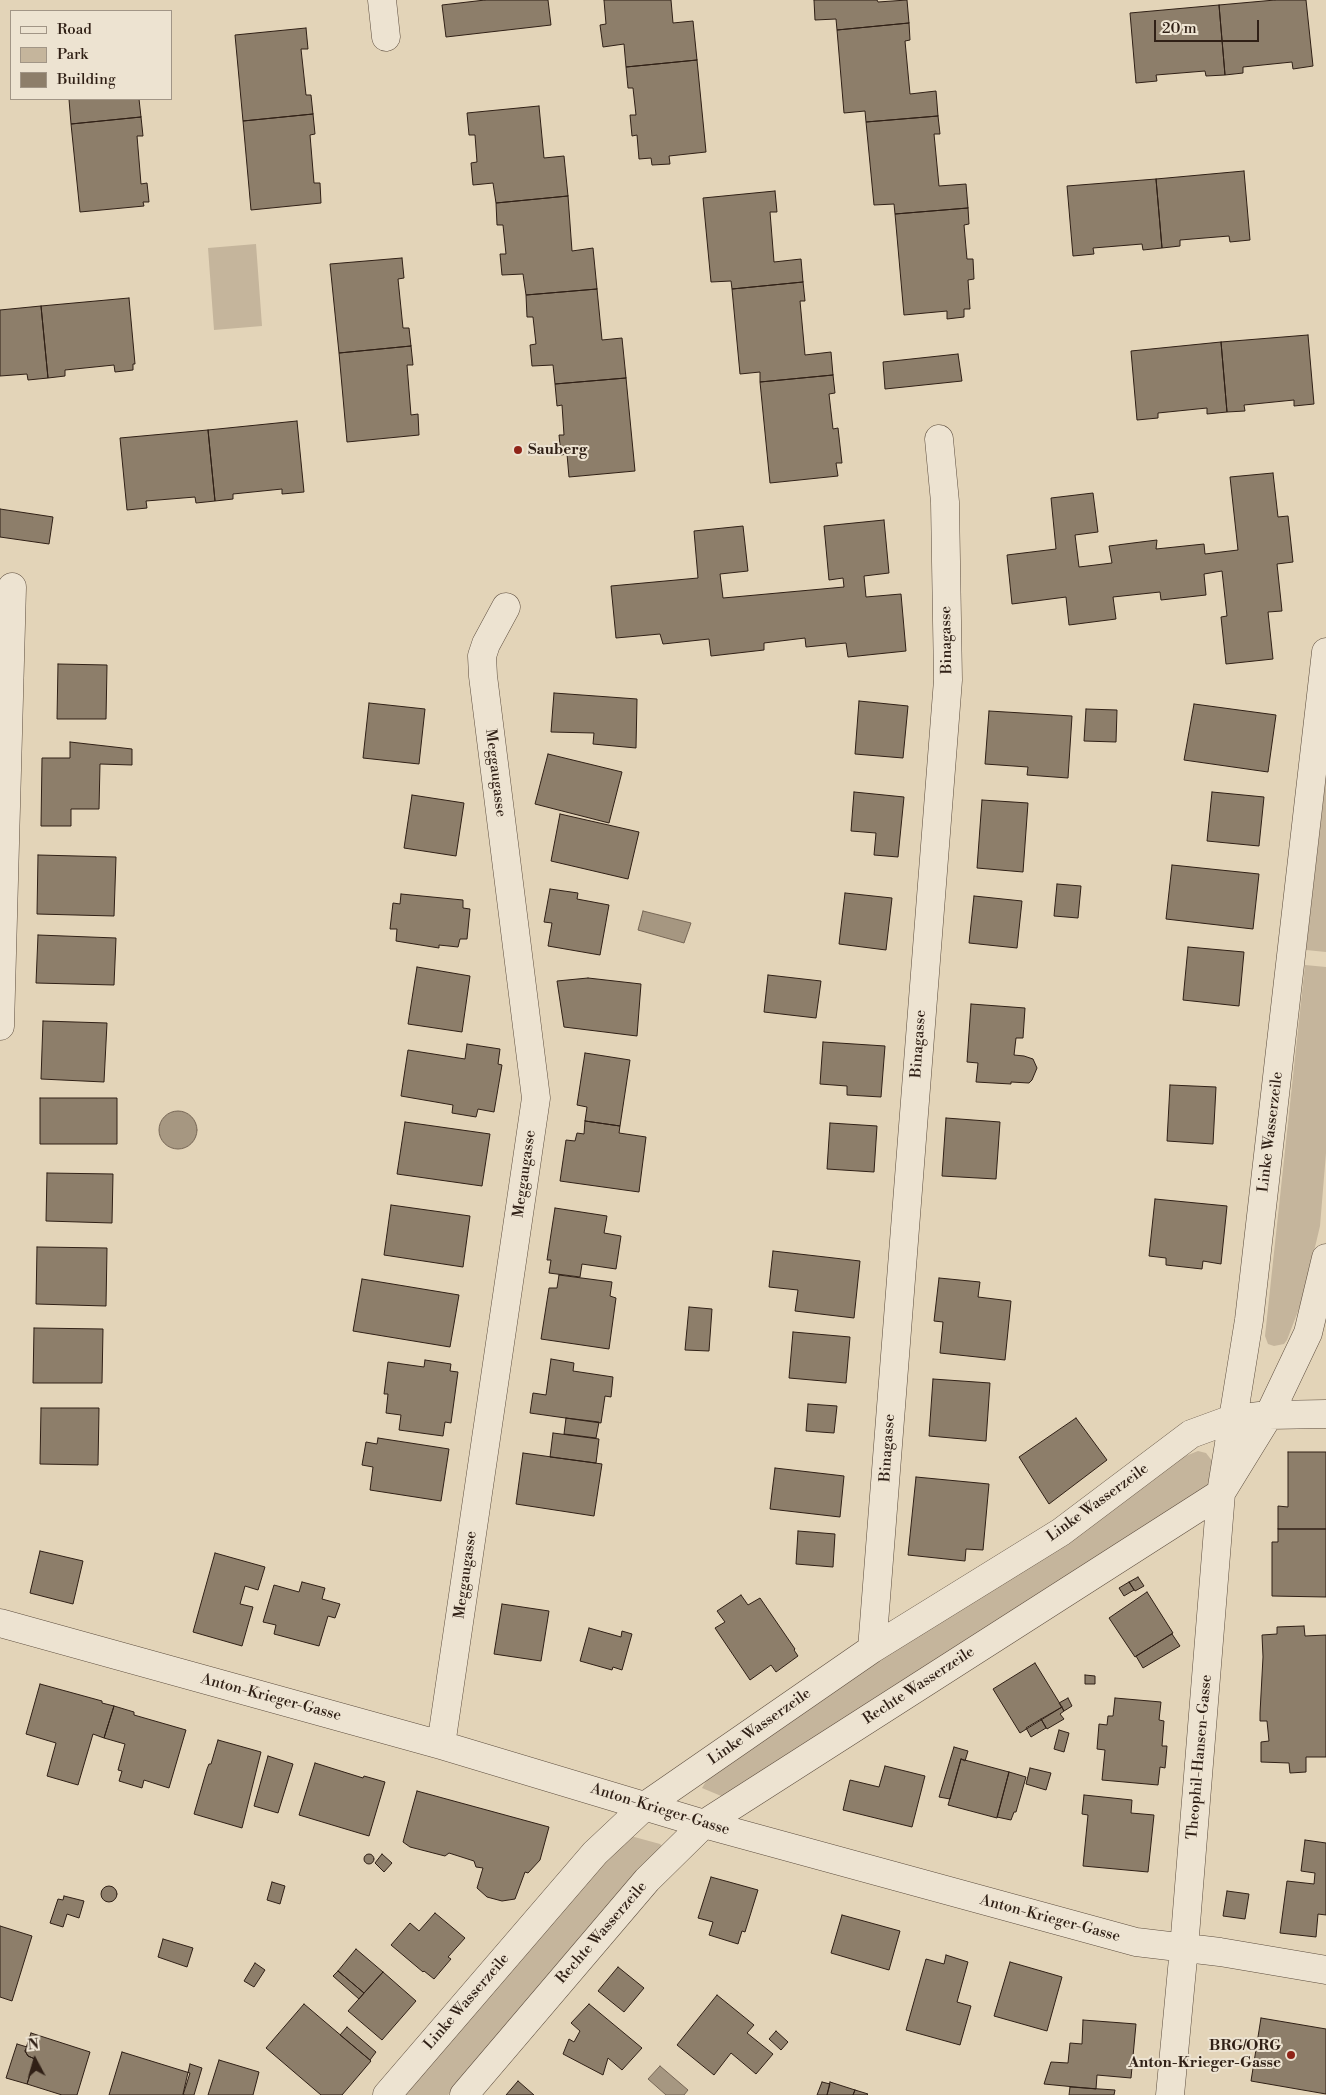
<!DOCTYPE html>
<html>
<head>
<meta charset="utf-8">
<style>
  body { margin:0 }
  #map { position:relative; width:1326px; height:2095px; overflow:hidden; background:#e3d4b8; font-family:"Libre Bodoni",serif }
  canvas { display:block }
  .legend { position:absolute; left:10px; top:10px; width:162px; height:90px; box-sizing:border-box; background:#ede3d1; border:1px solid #a19586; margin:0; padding:6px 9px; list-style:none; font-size:15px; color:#302016 }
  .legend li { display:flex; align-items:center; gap:10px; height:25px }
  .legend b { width:25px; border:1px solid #a19586 }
  .north { position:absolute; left:10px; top:2035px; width:50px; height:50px; -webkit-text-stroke:4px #ede3d1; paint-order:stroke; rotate:354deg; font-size:14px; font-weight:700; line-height:20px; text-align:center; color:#302016 }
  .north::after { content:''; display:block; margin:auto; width:18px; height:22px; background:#302016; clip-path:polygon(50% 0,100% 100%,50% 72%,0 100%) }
  .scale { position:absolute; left:1154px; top:20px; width:105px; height:22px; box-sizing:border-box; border:2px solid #302016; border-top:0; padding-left:6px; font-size:15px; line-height:18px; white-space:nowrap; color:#302016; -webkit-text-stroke:4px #ede3d1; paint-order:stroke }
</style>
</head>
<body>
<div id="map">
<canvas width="1326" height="2095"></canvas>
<ul class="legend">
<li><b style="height:6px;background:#ede3d1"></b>Road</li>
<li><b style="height:14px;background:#c5b59c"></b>Park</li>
<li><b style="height:14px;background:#8d7e6a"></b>Building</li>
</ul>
<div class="north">N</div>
<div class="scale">20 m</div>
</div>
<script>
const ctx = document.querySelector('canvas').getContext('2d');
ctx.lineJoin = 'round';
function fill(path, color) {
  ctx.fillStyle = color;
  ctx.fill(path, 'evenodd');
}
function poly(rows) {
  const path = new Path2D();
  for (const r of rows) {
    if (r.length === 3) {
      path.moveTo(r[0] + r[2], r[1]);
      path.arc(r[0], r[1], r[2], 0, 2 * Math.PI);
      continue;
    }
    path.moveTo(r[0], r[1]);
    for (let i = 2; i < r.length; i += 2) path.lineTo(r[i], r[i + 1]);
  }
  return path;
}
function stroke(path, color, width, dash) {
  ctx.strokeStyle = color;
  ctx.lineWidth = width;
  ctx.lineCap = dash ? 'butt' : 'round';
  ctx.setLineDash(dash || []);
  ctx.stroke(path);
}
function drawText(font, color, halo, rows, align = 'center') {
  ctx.font = font + ' "Libre Bodoni",serif';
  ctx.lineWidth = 4;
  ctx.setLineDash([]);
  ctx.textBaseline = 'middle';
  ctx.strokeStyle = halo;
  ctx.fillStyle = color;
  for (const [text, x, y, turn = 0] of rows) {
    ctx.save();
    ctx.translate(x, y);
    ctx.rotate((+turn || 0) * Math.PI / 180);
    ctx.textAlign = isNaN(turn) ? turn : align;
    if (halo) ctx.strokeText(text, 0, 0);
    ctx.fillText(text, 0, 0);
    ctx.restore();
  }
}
const green = poly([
  [256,244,262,326,214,330,208,248],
  [1326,778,1326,952,1306,950],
  [1305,965,1326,967,1326,1153,1320,1226,1303,1298,1287,1340,1284,1344,1274,1346,1268,1344,1265,1336],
  [1198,1451,1206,1453,1213,1462,1208,1486,726,1798,702,1788,708,1778,850,1679,1051,1551,1183,1457],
  [627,1835,660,1844,663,1847,571,1950,448,2095,403,2095]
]);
const water = poly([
  [643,911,691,923,684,943,638,930,643,911],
  [178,1130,19],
  [660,2066,688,2090,684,2095,666,2095,648,2079,660,2066]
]);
const building = poly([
  [485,0,548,0,551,25,446,37,442,5,485,0],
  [604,0,671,0,673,23,693,21,697,60,626,67,624,44,603,47,600,25,606,24,604,0],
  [814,0,877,0,878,2,907,0,909,23,837,30,836,19,815,20,814,0],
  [1275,0,1306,0,1313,66,1293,69,1292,62,1243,67,1243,73,1225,75,1219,5,1275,0],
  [1219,5,1225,75,1206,76,1205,71,1156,75,1157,81,1136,83,1130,13,1219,5],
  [909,23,910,40,905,41,910,94,936,91,938,116,866,122,865,111,844,113,837,30,909,23],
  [306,28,308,49,301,49,306,95,311,95,313,114,243,121,235,35,306,28],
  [697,60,706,152,669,156,670,164,652,165,651,158,639,159,637,135,632,136,630,115,636,115,633,88,628,88,626,67,697,60],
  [69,99,139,99,141,117,71,124,69,99],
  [539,106,544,158,564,156,568,196,496,203,493,183,473,185,471,163,477,162,475,135,469,135,467,113,539,106],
  [313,114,315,134,310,135,314,183,320,183,321,203,251,210,243,121,313,114],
  [938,116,940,134,934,134,939,186,966,184,968,208,895,214,894,204,874,205,866,122,938,116],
  [141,117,143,136,137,136,141,184,147,183,149,202,143,202,144,206,80,212,71,124,141,117],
  [1244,171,1250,240,1230,242,1229,236,1180,240,1180,246,1162,248,1156,179,1244,171],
  [1156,179,1162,248,1143,250,1142,244,1093,248,1094,254,1073,256,1067,186,1156,179],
  [775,191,777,212,770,212,774,262,801,259,803,282,732,289,731,281,711,282,703,198,775,191],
  [568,196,572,251,593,248,597,289,526,295,523,274,502,275,500,254,506,254,503,225,497,225,496,203,568,196],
  [968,208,969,224,964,225,967,259,973,259,974,279,968,280,970,309,964,309,964,317,947,319,947,311,904,315,895,214,968,208],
  [402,258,404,278,398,279,403,328,409,328,411,346,339,353,330,264,402,258],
  [803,282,805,301,800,301,805,355,831,352,833,375,760,382,760,372,740,374,732,289,803,282],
  [597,289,602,340,622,338,626,378,555,384,553,365,532,366,530,345,536,344,533,317,527,317,526,295,597,289],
  [129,298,135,364,133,364,133,370,115,372,114,365,65,370,65,376,48,378,41,306,129,298],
  [41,306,48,378,28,380,27,374,0,376,0,310,41,306],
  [1308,335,1314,404,1294,406,1294,400,1244,405,1245,411,1227,412,1221,342,1308,335],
  [1221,342,1227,412,1207,414,1207,408,1158,413,1158,418,1137,420,1131,351,1221,342],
  [411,346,413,365,407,365,411,415,418,414,419,435,347,442,339,353,411,346],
  [958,354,962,381,885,389,883,362,958,354],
  [833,375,835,393,829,394,833,429,838,428,842,463,836,463,838,476,770,483,760,382,833,375],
  [626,378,635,471,569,477,567,454,561,455,559,435,564,435,562,405,557,406,555,384,626,378],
  [297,421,304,492,282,494,282,489,233,494,233,499,215,501,208,430,297,421],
  [208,430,215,501,196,503,195,497,146,501,147,508,127,510,120,438,208,430],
  [1273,473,1278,517,1288,516,1293,562,1277,564,1282,611,1268,612,1273,659,1226,664,1221,617,1227,616,1222,571,1204,574,1206,595,1161,600,1160,592,1113,597,1116,619,1069,625,1066,597,1012,604,1007,555,1056,549,1051,498,1093,493,1098,532,1075,535,1079,567,1112,563,1109,546,1157,540,1156,549,1204,544,1205,554,1238,550,1230,477,1273,473],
  [0,509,53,517,49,544,0,537,0,509],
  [884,520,889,573,864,576,866,597,901,594,906,651,848,657,846,643,806,647,805,638,764,643,764,650,711,656,709,639,663,644,660,634,616,638,611,586,698,578,694,531,743,526,748,571,720,574,723,598,844,587,843,578,829,580,824,526,884,520],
  [58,664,107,665,106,719,57,719,58,664],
  [554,693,637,699,636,748,593,744,594,733,551,732,554,693],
  [859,701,908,706,903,758,855,754,859,701],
  [369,703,425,709,419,764,363,758,369,703],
  [1194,704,1276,715,1268,772,1184,760,1194,704],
  [1086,709,1117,710,1116,742,1084,741,1086,709],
  [989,711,1072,716,1068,778,1027,775,1028,767,985,764,989,711],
  [70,742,132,749,132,765,100,764,99,809,71,809,71,826,41,826,42,758,70,758,70,742],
  [548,754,622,772,609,823,535,804,548,754],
  [854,792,904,797,898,857,874,855,876,833,851,831,854,792],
  [1212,792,1264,797,1259,846,1207,841,1212,792],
  [412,795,464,803,456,856,404,848,412,795],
  [982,800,1028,803,1023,872,977,868,982,800],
  [560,814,639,832,628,879,551,861,560,814],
  [38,855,116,857,114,916,37,914,38,855],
  [1172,865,1259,874,1253,929,1166,919,1172,865],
  [1057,884,1081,886,1078,918,1054,916,1057,884],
  [550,889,578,893,577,899,609,905,600,955,548,946,552,923,544,922,550,889],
  [845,893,892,898,886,950,839,944,845,893],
  [401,894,463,900,463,908,470,909,467,939,460,939,458,947,439,945,439,948,396,941,397,929,390,929,393,903,400,904,401,894],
  [974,896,1022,901,1017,948,969,943,974,896],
  [38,935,116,938,114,985,36,983,38,935],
  [1188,947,1244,952,1239,1006,1183,1000,1188,947],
  [417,967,470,976,462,1032,408,1024,417,967],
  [768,975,821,981,816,1018,764,1012,768,975],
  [588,978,641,984,637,1036,564,1027,557,981,588,978],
  [971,1004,1025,1008,1023,1038,1016,1038,1014,1055,1024,1056,1033,1059,1037,1068,1032,1080,1029,1083,1011,1082,1011,1084,976,1082,978,1063,967,1062,971,1004],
  [43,1021,107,1023,104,1082,41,1079,43,1021],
  [823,1042,885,1046,881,1097,847,1095,847,1086,820,1084,823,1042],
  [467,1044,500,1049,498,1064,502,1065,494,1112,478,1109,476,1117,452,1113,453,1105,401,1096,408,1050,465,1059,467,1044],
  [585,1053,630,1060,620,1126,585,1121,587,1107,577,1105,585,1053],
  [1170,1085,1216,1087,1213,1144,1167,1141,1170,1085],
  [40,1098,117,1098,117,1144,40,1144,40,1098],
  [946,1118,1000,1122,996,1179,942,1176,946,1118],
  [585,1121,620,1126,619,1133,646,1137,639,1192,560,1181,566,1140,575,1141,577,1133,584,1134,585,1121],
  [405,1122,490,1134,482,1186,397,1174,405,1122],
  [830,1123,877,1126,874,1172,827,1169,830,1123],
  [47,1173,113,1174,112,1223,46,1221,47,1173],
  [1155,1199,1227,1206,1221,1264,1203,1261,1202,1269,1166,1265,1166,1258,1149,1256,1155,1199],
  [391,1205,470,1216,463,1267,384,1255,391,1205],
  [555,1208,607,1216,604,1233,621,1236,616,1269,582,1264,580,1277,549,1273,551,1260,547,1260,555,1208],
  [37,1247,107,1248,106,1306,36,1304,37,1247],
  [773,1251,860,1261,854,1318,795,1311,798,1290,769,1287,773,1251],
  [559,1275,612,1282,610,1296,616,1298,609,1349,541,1339,549,1288,557,1288,559,1275],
  [939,1278,980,1282,978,1297,1011,1301,1005,1360,940,1353,943,1322,934,1321,939,1278],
  [362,1279,459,1295,450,1347,353,1331,362,1279],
  [689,1307,712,1309,709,1351,685,1350,689,1307],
  [34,1328,103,1329,102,1383,33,1383,34,1328],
  [793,1332,850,1337,846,1383,789,1378,793,1332],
  [551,1359,574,1363,573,1371,613,1377,611,1397,605,1396,601,1423,530,1413,533,1393,546,1395,551,1359],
  [425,1360,451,1364,450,1371,458,1372,451,1423,445,1422,443,1436,399,1430,401,1415,386,1413,388,1394,384,1394,388,1362,424,1367,425,1360],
  [933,1379,990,1383,986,1441,929,1436,933,1379],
  [808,1404,837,1406,834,1433,806,1431,808,1404],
  [41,1408,99,1408,98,1465,40,1464,41,1408],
  [566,1418,599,1422,596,1438,564,1434,566,1418],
  [1076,1418,1107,1460,1049,1504,1019,1457,1076,1418],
  [553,1433,599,1439,596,1463,550,1457,553,1433],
  [378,1438,449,1449,441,1501,370,1490,373,1467,362,1465,366,1442,377,1444,378,1438],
  [1288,1452,1326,1452,1326,1529,1278,1529,1278,1506,1288,1507,1288,1452],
  [523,1453,602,1464,594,1516,516,1504,523,1453],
  [775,1468,844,1476,840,1517,770,1509,775,1468],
  [916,1477,989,1484,983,1550,966,1549,965,1561,908,1555,916,1477],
  [1278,1529,1326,1529,1326,1597,1272,1596,1272,1542,1278,1542,1278,1529],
  [798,1531,835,1534,833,1567,796,1564,798,1531],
  [40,1551,83,1561,73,1604,30,1593,40,1551],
  [215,1553,265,1567,258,1590,245,1586,240,1604,253,1607,242,1646,193,1632,215,1553],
  [1138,1577,1144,1586,1135,1591,1129,1582,1138,1577],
  [302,1582,325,1588,322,1599,340,1604,335,1618,328,1616,319,1646,274,1634,276,1625,263,1622,274,1585,299,1592,302,1582],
  [1129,1582,1134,1590,1124,1596,1119,1588,1129,1582],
  [1147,1592,1173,1633,1135,1657,1109,1618,1147,1592],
  [741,1595,748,1605,760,1598,795,1649,794,1650,798,1656,776,1672,771,1665,750,1680,715,1628,725,1622,717,1611,741,1595],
  [502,1604,549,1611,541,1661,494,1654,502,1604],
  [1304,1626,1305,1636,1326,1635,1326,1757,1306,1757,1306,1772,1290,1773,1289,1763,1261,1762,1261,1742,1269,1741,1267,1721,1260,1721,1260,1713,1263,1657,1262,1635,1277,1634,1277,1627,1304,1626],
  [589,1628,621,1637,622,1631,632,1634,622,1670,613,1667,612,1670,580,1661,589,1628],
  [1172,1634,1180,1646,1143,1668,1136,1656,1172,1634],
  [1035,1663,1062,1707,1020,1733,993,1689,1035,1663],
  [1085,1675,1095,1676,1095,1684,1085,1684,1085,1675],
  [40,1684,102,1701,102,1703,114,1706,104,1738,93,1734,78,1785,47,1776,56,1743,26,1734,40,1684],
  [1068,1698,1072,1706,1064,1711,1059,1703,1068,1698],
  [1115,1698,1161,1702,1159,1720,1164,1721,1162,1746,1167,1746,1165,1768,1160,1767,1158,1785,1102,1780,1105,1750,1097,1749,1099,1724,1107,1725,1108,1716,1113,1716,1115,1698],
  [114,1706,134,1712,134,1715,186,1730,169,1788,144,1780,142,1788,119,1781,122,1771,118,1770,125,1744,104,1738,114,1706],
  [1062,1707,1064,1711,1060,1714,1064,1719,1047,1729,1041,1719,1062,1707],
  [1041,1719,1046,1728,1031,1737,1026,1728,1041,1719],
  [1059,1730,1069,1733,1064,1752,1054,1749,1059,1730],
  [218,1740,261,1752,242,1828,194,1814,207,1769,209,1764,211,1764,218,1740],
  [954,1747,968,1751,965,1761,961,1759,950,1799,939,1797,954,1747],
  [268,1756,293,1764,278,1813,254,1806,268,1756],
  [961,1759,1009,1772,997,1818,948,1805,961,1759],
  [315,1763,363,1778,364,1776,385,1782,369,1836,299,1815,315,1763],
  [885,1766,925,1776,912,1827,843,1810,850,1780,879,1787,885,1766],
  [1030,1768,1051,1773,1046,1790,1026,1784,1030,1768],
  [1009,1772,1026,1777,1016,1812,1014,1812,1011,1820,997,1817,1009,1772],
  [417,1791,549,1827,540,1860,528,1873,525,1872,515,1899,502,1901,487,1897,477,1888,483,1868,476,1867,474,1861,449,1853,445,1856,410,1847,403,1842,417,1791],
  [1084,1795,1132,1800,1131,1813,1154,1815,1148,1872,1083,1866,1088,1815,1082,1814,1084,1795],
  [1305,1840,1326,1843,1326,1915,1318,1914,1316,1937,1280,1933,1287,1881,1314,1884,1315,1873,1301,1871,1305,1840],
  [382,1854,392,1863,384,1872,375,1863,382,1854],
  [369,1859,5],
  [711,1877,758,1890,745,1932,742,1931,738,1944,709,1935,713,1922,698,1918,711,1877],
  [272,1882,285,1886,280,1904,267,1900,272,1882],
  [109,1894,8],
  [1227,1891,1249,1894,1245,1919,1223,1916,1227,1891],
  [64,1896,84,1901,79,1918,67,1914,63,1927,50,1923,58,1899,63,1900,64,1896],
  [435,1913,465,1938,448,1957,451,1959,434,1979,424,1971,423,1972,391,1945,410,1923,419,1931,435,1913],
  [842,1915,900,1931,889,1970,831,1953,842,1915],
  [0,1926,32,1936,12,2001,0,1997,0,1926],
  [163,1939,193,1948,187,1967,158,1957,163,1939],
  [356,1949,383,1972,364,1993,338,1971,356,1949],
  [946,1955,968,1962,957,2002,971,2006,960,2045,906,2030,926,1959,944,1964,946,1955],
  [1010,1962,1062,1977,1047,2031,994,2016,1010,1962],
  [255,1963,265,1970,254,1987,244,1981,255,1963],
  [618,1967,644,1988,624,2012,598,1991,618,1967],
  [338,1971,364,1993,359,1999,333,1976,338,1971],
  [383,1972,416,2001,382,2040,348,2011,383,1972],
  [717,1995,754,2025,747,2033,773,2054,756,2074,731,2053,714,2075,677,2045,717,1995],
  [304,2004,371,2061,342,2095,321,2095,266,2048,304,2004],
  [589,2004,642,2048,622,2070,608,2058,603,2075,563,2054,569,2039,574,2042,580,2031,571,2023,589,2004],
  [1261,2018,1326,2029,1326,2094,1251,2081,1261,2018],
  [1083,2020,1136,2024,1131,2078,1097,2075,1096,2089,1044,2084,1051,2062,1068,2063,1070,2043,1082,2044,1083,2020],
  [347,2027,376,2052,370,2060,340,2035,347,2027],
  [776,2031,788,2042,781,2050,769,2039,776,2031],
  [31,2033,90,2052,77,2095,62,2095,27,2084,35,2059,28,2056,25,2051,31,2033],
  [17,2044,27,2047,25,2051,28,2056,35,2059,27,2084,6,2078,17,2044],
  [122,2052,190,2073,183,2095,109,2095,122,2052],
  [219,2060,259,2072,253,2095,208,2095,219,2060],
  [190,2064,202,2068,194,2095,185,2095,183,2094,190,2064],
  [518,2081,534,2095,506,2095,518,2081],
  [822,2082,830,2084,827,2095,817,2095,822,2082],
  [830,2082,855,2090,853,2095,827,2095,830,2082],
  [1070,2087,1115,2090,1114,2095,1069,2095,1070,2087],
  [855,2090,868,2094,867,2095,853,2095,855,2090]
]);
const minor = poly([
  [382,0,386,37],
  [0,1026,12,587],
  [0,1623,441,1745,704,1824,1136,1942,1220,1952,1326,1970],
  [872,1649,948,680,945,502,939,439],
  [441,1745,536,1098,483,676,482,656,486,644,506,607],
  [387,2095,595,1853,645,1806,872,1649,1061,1532,1191,1434,1232,1419,1269,1415,1326,1414],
  [464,2095,647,1880,704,1824,1221,1493,1269,1415,1308,1333,1326,1258],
  [1170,2095,1184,1948,1221,1493,1249,1320,1326,652]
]);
const markers = [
  [518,450,5,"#8f2418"],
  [1291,2055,5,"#8f2418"]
];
const poiNames = [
  ["Sauberg",528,450],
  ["BRG/ORG",1281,2046,"right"],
  ["Anton-Krieger-Gasse",1281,2063,"right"]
];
const streetNames = [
  ["Binagasse",947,640,-91],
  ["Meggaugasse",495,773,83],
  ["Binagasse",919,1044,-86],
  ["Linke Wasserzeile",1271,1132,-83],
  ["Meggaugasse",525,1174,-82],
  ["Binagasse",888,1448,-86],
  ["Linke Wasserzeile",1098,1503,-36],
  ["Meggaugasse",466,1575,-82],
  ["Rechte Wasserzeile",919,1686,-33],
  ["Anton-Krieger-Gasse",271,1698,15],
  ["Linke Wasserzeile",760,1727,-35],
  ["Theophil-Hansen-Gasse",1200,1757,-85],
  ["Anton-Krieger-Gasse",660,1810,17],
  ["Anton-Krieger-Gasse",1050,1919,15],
  ["Rechte Wasserzeile",602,1933,-49],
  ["Linke Wasserzeile",467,2002,-49]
];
fill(green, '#c5b59c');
fill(water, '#a69781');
stroke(water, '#776756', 1);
fill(building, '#8d7e6a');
stroke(building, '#302016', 1);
stroke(minor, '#5d4d3e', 29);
stroke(minor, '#ede3d1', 28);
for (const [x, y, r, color] of markers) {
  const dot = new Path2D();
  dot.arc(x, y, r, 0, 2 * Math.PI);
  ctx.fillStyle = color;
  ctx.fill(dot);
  stroke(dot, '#ede3d1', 2);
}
drawText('bold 15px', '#302016', '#ede3d1', poiNames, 'left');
drawText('15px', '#302016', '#ede3d1', streetNames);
</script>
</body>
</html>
